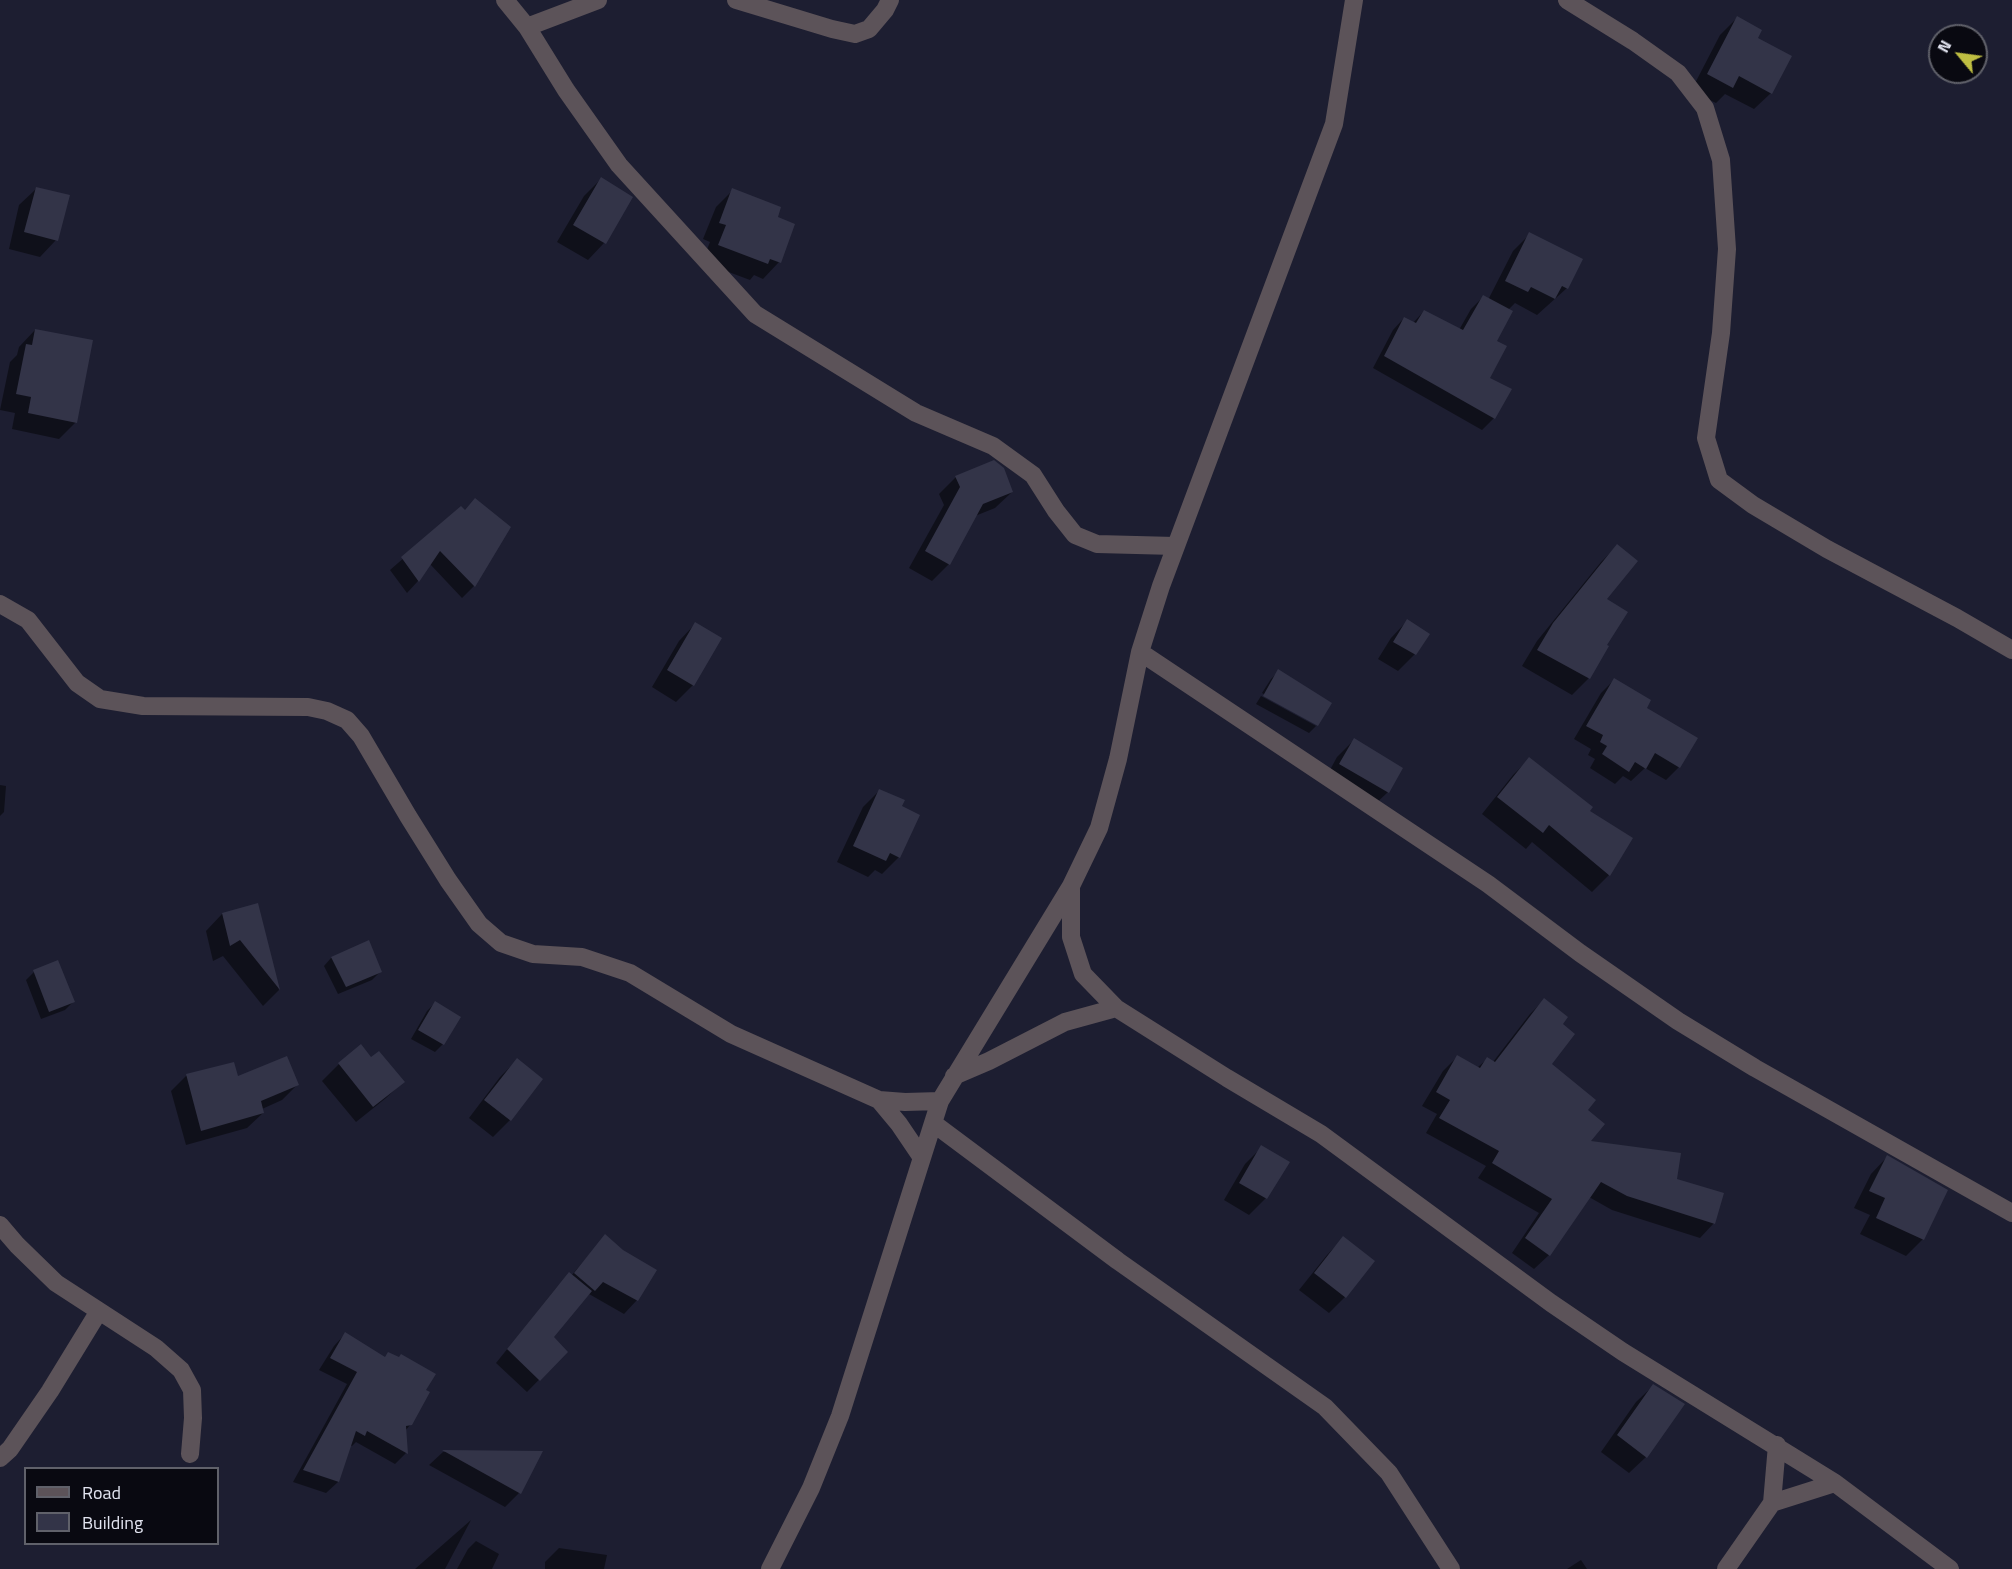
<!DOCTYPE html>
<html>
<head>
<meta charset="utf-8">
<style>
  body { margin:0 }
  #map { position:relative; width:2012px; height:1569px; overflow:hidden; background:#1d1e31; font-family:"Titillium Web",sans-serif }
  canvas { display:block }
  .legend { position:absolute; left:24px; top:1467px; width:195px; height:78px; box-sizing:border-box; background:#090911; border:2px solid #60616a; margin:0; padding:8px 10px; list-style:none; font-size:18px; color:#e2e4f0 }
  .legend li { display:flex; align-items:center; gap:12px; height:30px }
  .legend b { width:30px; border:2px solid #60616a }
  .north { position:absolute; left:1928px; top:24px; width:60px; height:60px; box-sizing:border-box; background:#090911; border:2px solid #60616a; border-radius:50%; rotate:299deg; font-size:16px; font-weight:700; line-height:24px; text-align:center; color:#e2e4f0 }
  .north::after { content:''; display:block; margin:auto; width:21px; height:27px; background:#bfbe42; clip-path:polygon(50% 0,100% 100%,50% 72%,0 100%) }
</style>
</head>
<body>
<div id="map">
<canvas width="2012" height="1569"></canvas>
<ul class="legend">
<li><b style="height:8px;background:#5c5359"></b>Road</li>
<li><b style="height:16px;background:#333448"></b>Building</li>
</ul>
<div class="north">N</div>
</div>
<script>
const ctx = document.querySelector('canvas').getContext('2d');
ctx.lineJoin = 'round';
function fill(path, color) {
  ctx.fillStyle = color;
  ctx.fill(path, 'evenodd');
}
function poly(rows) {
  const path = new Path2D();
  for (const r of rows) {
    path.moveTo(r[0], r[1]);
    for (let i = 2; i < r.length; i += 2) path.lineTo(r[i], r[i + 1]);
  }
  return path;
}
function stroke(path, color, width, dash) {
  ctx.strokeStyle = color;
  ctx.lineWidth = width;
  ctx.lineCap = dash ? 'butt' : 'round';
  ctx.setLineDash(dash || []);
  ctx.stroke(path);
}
const shadow = poly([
  [1737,18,1757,39,1771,93,1754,109,1725,94,1716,103,1691,91,1720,35],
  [601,179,631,197,604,243,588,260,557,242,584,196],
  [36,189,56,240,40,257,9,249,19,205],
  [733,190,776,218,779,262,763,279,754,275,750,280,702,262,710,242,703,239,716,207],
  [1530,234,1567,288,1537,315,1515,303,1508,310,1495,341,1488,379,1509,390,1494,418,1482,430,1373,368,1393,330,1404,318,1413,323,1424,311,1459,330,1471,309,1483,297,1488,300,1513,251],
  [35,330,76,422,59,439,12,429,15,413,0,410,10,362,17,355,19,347],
  [956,477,1012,492,995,508,975,516,949,564,932,581,909,568,944,505,939,494],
  [461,508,474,586,462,598,430,564,418,581,407,593,390,570],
  [1617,546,1605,600,1605,646,1607,647,1588,679,1572,695,1522,666,1537,641,1601,562],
  [1407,621,1428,634,1415,654,1398,671,1378,659,1391,638],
  [695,624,693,685,676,702,652,687,679,641],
  [1279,671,1317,724,1262,693,1271,679],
  [1614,680,1645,708,1679,767,1666,780,1645,768,1631,781,1623,776,1615,784,1590,768,1595,759,1588,755,1591,749,1574,739,1601,693],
  [1261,696,1316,726,1309,733,1256,704],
  [1354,740,1388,792,1371,808,1324,781,1337,757],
  [1529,759,1588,812,1609,875,1592,892,1532,842,1526,849,1482,814,1513,775],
  [0,785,6,786,4,812,0,816],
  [880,790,900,807,899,857,882,874,875,870,868,877,837,862,863,807],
  [257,905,279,990,263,1006,223,956,213,961,206,931,222,914],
  [368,942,380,972,372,980,338,994,324,966,331,958],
  [34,972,73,1002,65,1010,41,1019,26,980],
  [1544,1000,1561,1025,1550,1064,1586,1111,1588,1142,1676,1180,1714,1223,1700,1238,1612,1210,1589,1197,1549,1255,1534,1269,1512,1253,1539,1213,1478,1178,1486,1166,1426,1133,1437,1114,1422,1106,1443,1071,1457,1057,1477,1068,1487,1059,1493,1062,1530,1014],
  [435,1003,443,1044,435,1052,411,1039,427,1011],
  [371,1059,403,1082,386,1098,356,1122,322,1081,339,1064],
  [517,1060,541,1080,510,1120,493,1137,469,1118,500,1077],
  [186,1076,237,1079,297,1085,282,1100,262,1109,263,1113,247,1128,186,1145,171,1091],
  [1262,1147,1288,1163,1266,1198,1249,1215,1224,1200,1245,1164],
  [1887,1157,1946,1190,1923,1239,1906,1256,1860,1234,1870,1215,1854,1208,1871,1174],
  [605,1236,637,1300,624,1314,589,1294,552,1337,566,1352,527,1392,496,1363,557,1287,571,1276],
  [1343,1238,1345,1297,1329,1313,1299,1290,1327,1255],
  [345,1334,384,1358,424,1391,411,1424,405,1431,406,1453,395,1464,356,1442,352,1446,350,1445,338,1482,326,1493,293,1482,347,1384,319,1370,334,1346],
  [1653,1386,1646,1457,1629,1473,1601,1452,1636,1402],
  [443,1452,540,1453,519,1493,505,1507,429,1465],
  [471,1520,445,1569,415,1569],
  [476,1541,499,1554,492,1569,457,1569,468,1549],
  [559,1548,607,1555,604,1569,545,1569,545,1562],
  [1581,1560,1587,1569,1567,1569]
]);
const building = poly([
  [1737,16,1762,30,1758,38,1792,56,1772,94,1739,76,1733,88,1707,74],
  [601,177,633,197,606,244,573,225],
  [36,187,70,195,58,241,24,232],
  [732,188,781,207,778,217,795,224,781,263,770,259,768,264,718,245,726,225,719,223],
  [1529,232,1583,259,1568,289,1562,286,1555,299,1531,287,1528,292,1505,281],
  [1483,295,1513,311,1497,341,1507,346,1490,378,1512,389,1495,419,1384,356,1404,317,1416,323,1424,310,1463,330],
  [35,329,93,340,77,423,28,413,31,397,16,394,26,344,32,345],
  [994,460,1004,468,1013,492,983,504,950,565,925,551,960,487,955,476],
  [475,498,511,527,475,587,440,551,419,582,401,557,461,506,465,510],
  [1617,544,1638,561,1607,599,1628,612,1607,645,1609,646,1590,679,1537,650,1553,623],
  [1407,619,1430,634,1416,655,1393,642],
  [695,622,722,638,694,686,667,670],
  [1278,669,1332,703,1318,726,1263,696],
  [1614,678,1651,700,1647,708,1698,738,1680,768,1655,753,1646,769,1635,762,1629,772,1602,754,1607,746,1600,742,1603,735,1586,726],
  [1354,738,1403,768,1389,793,1339,764],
  [1529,757,1593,807,1590,811,1633,838,1610,876,1549,825,1543,833,1497,797],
  [879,789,905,800,902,806,920,815,900,858,890,853,886,861,853,846],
  [258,903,280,990,240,940,230,946,222,913],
  [369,940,382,972,346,987,331,957],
  [58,960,75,1002,49,1012,33,970],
  [1544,998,1568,1017,1563,1024,1575,1034,1552,1064,1596,1100,1588,1110,1605,1124,1591,1141,1681,1153,1677,1179,1724,1193,1715,1224,1627,1196,1601,1182,1550,1256,1525,1238,1552,1199,1492,1163,1499,1151,1439,1118,1450,1100,1436,1092,1457,1055,1480,1068,1487,1057,1495,1062],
  [435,1001,461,1017,444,1045,418,1030],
  [361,1044,371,1057,379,1051,405,1082,373,1107,338,1063],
  [287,1056,299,1085,261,1101,264,1113,201,1131,186,1074,234,1062,238,1076],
  [517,1058,543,1079,511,1121,484,1100],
  [1261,1145,1290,1162,1267,1199,1239,1183],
  [1887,1155,1948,1190,1924,1240,1876,1218,1885,1198,1869,1191],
  [605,1234,623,1250,657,1270,638,1301,603,1282,595,1291,574,1273],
  [1343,1236,1375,1261,1346,1298,1314,1273],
  [569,1272,592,1291,554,1337,568,1352,540,1381,507,1349],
  [345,1332,385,1357,388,1352,399,1357,401,1354,436,1374,426,1390,430,1392,412,1425,406,1426,408,1454,367,1431,365,1436,356,1431,339,1482,303,1470,357,1372,330,1358],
  [1653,1384,1685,1404,1647,1458,1617,1435],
  [442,1450,543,1451,521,1494]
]);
const minor = poly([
  [505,0,527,27,566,90,619,165,755,314,916,413,993,446,1033,475,1056,511,1075,535,1097,544,1175,546],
  [736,0,832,29,855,34,869,29,885,10,890,0],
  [1567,0,1633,41,1678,73,1705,108,1721,160,1727,249,1721,333,1706,438,1719,480,1753,505,1827,549,1957,618,2012,650],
  [527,27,598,0],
  [0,604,28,620,77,683,100,699,143,706,308,707,327,711,347,720,361,736,408,816,448,880,479,924,501,943,533,954,582,957,630,973,731,1034,879,1100,905,1102,940,1101],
  [1140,652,1488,884,1580,953,1678,1021,1755,1068,2012,1213],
  [1071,886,1071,937,1083,974,1116,1008,1227,1078,1321,1134,1551,1303,1623,1352,1835,1483,1950,1569],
  [954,1076,989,1061,1065,1022,1116,1008],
  [879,1100,899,1124,922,1158],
  [933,1123,1118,1261,1325,1407,1389,1473,1451,1569],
  [0,1225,17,1245,56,1283,156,1348,181,1370,192,1390,193,1418,190,1454],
  [0,1458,10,1449,50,1391,99,1311],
  [1772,1503,1835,1483],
  [770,1569,811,1488,840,1416,940,1101,1071,886,1099,828,1118,759,1140,652,1161,586,1334,124,1354,0],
  [1726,1569,1772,1503,1777,1445]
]);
fill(shadow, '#0007');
fill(building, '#333448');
stroke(minor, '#5c5359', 18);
</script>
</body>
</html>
